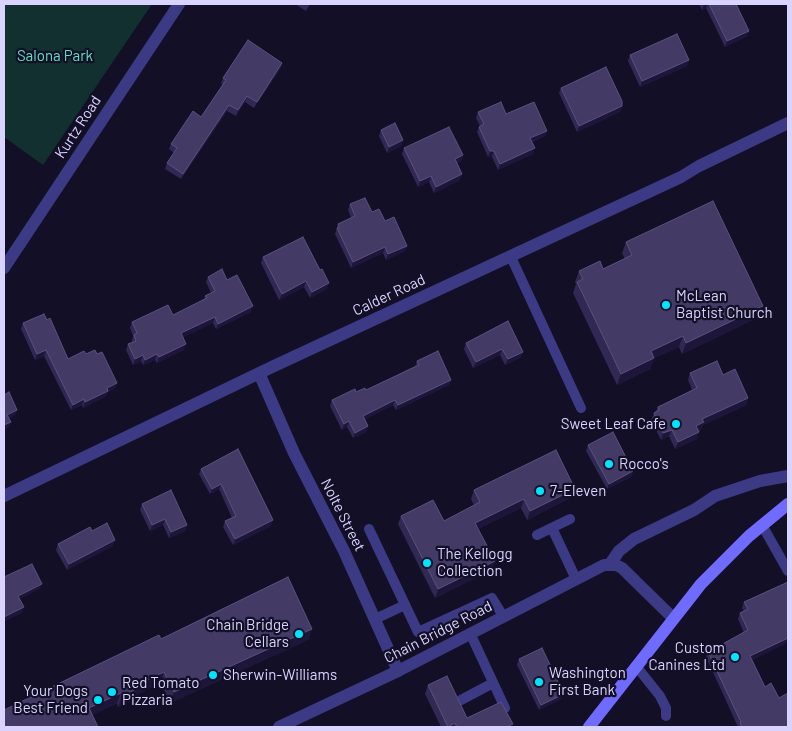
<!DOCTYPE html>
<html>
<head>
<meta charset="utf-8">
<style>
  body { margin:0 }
  #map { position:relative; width:792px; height:731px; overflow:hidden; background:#130f26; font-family:Barlow,sans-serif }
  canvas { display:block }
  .frame { position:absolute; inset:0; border:5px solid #d9d4ff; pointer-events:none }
</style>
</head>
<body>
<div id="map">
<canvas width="792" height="731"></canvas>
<div class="frame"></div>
</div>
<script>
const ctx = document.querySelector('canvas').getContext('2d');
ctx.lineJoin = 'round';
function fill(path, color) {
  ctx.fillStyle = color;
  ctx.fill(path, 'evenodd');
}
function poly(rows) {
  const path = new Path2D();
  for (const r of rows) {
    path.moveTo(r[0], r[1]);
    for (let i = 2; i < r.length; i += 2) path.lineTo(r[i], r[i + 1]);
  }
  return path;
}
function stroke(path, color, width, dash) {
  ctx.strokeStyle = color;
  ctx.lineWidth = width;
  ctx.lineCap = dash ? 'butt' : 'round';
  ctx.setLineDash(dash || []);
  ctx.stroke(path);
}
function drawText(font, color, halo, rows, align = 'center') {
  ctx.font = font + ' Barlow,sans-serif';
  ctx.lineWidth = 4.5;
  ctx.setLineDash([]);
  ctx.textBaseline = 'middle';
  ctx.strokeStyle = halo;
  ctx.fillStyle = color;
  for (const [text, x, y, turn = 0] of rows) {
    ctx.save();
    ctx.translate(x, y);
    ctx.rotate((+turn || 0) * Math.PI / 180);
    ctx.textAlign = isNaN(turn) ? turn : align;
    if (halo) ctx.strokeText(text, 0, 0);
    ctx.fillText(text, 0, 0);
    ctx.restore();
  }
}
const green = poly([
  [4,4,152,4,43,165,4,137]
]);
const service = poly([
  [511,257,581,408],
  [762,525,788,571],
  [552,528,576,579],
  [369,529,418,632,492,598,503,616],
  [537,535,570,519],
  [375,619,405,605],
  [470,633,505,708],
  [636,666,660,696,666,708,666,716],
  [461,700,493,683]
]);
const minor = poly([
  [4,268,179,4],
  [259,373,294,453,344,551,398,671],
  [4,496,274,366,681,177,699,166,788,123]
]);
const tertiary = poly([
  [610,564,619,551,634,539,694,510,715,496,760,481,788,476],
  [279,727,398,671,604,565,616,565,622,568,673,618]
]);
const secondary = poly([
  [589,727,701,584,749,536,788,504]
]);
const wall = poly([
  [295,4,310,4,306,11],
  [699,4,736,4,747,36,725,47,706,8,702,10],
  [630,55,689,60,687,66,640,87,628,61],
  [282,63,280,69,254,108,245,102,236,116,227,111,181,179,165,169,167,163,174,153,169,149,171,144,201,117,223,85,221,83,223,78],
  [561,88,622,106,620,112,577,132,559,93],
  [478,112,506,114,547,131,545,136,532,142,533,154,498,170,492,157,488,157,477,132,479,127,480,126,476,118],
  [381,130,403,140,401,146,387,153,379,136],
  [404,148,463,155,461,161,457,163,460,180,434,193,429,182,418,187,402,154],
  [350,204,372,212,385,221,407,246,405,251,386,260,383,253,351,268,335,234,338,224,351,218,348,210],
  [626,242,759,317,682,354,679,347,654,358,650,369,617,385,573,293,576,284,575,282,579,271,603,269,625,259,622,253],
  [263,257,327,289,310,298,304,287,279,300,261,263],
  [208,277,227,280,251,312,216,329,213,323,183,337,184,350,157,363,155,360,143,365,141,361,133,365,126,350,128,344,132,342,132,340,133,336,130,328,132,322,173,315,204,299,205,296,211,293,206,282],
  [508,321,521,357,505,365,500,355,473,368,464,349,466,343],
  [23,323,68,359,86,354,97,354,117,383,115,388,108,392,106,396,83,408,82,405,71,410,44,356,35,360,21,329],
  [417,361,451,380,449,385,396,410,393,405,365,419,368,426,366,432,353,438,347,427,342,430,330,406,332,400,356,392,366,390,415,366],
  [690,373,723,375,748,398,746,405,703,425,701,429,699,431,697,439,675,449,669,436,661,440,651,420,654,413,656,411,658,407,692,390,688,380],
  [588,445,633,471,631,477,607,489,586,451],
  [238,449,271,526,233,545,223,527,225,521,232,518,219,489,210,494,199,474,201,469],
  [575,489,572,497,527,520,521,508,478,529,495,561,491,570,435,598,398,524,401,516,444,521,474,505,471,499,474,490],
  [142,504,187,525,185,531,169,538,163,525,150,531,140,510],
  [92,531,113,546,67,570,56,550,58,544],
  [788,582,788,642,752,660,765,687,788,727,738,727,706,657,708,652,744,633,738,619,740,613,744,611,742,608,744,602],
  [312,629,308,640,170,703,161,683,136,695,134,699,118,707,117,703,92,715,4,727,161,639],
  [519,659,561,699,539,710,517,665],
  [428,685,467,718,512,727,441,727,425,694]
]);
const shadedWall = poly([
  [704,4,708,4,706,8,702,10],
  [749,31,747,36,725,47,727,41],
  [689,60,687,66,640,87,642,81],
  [282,63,280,69,254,108,257,102],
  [247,96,245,102,236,116,238,110],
  [229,105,227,111,181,179,183,174],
  [622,106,620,112,577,132,579,126],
  [547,131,545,136,528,143,530,138],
  [403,140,401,146,387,153,389,147],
  [535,148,533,154,498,170,500,164],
  [490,151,494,151,492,157,488,157],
  [463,155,461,161,453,164,455,159],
  [462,174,460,180,434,193,436,187],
  [431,176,429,182,418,187,420,181],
  [407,246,405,251,386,260,388,254],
  [385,247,383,253,351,268,353,262],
  [306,281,304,287,279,300,282,294],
  [329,283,327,289,310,298,312,292],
  [253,306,251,312,216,329,218,324],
  [763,306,759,317,682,354,686,343],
  [215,317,213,323,179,339,181,333],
  [683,336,679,347,654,358,650,369,617,385,621,374,651,351],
  [186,344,184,350,157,363,159,357],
  [502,349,500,355,473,368,476,362],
  [46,350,44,356,35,360,37,354],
  [523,352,521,357,505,365,508,359],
  [157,354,155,360,143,365,145,360],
  [143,355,141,361,133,365,135,359],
  [451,380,449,385,396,410,398,405],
  [117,383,115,388,108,392,106,396,83,408,85,402,107,388],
  [748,398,746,405,703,425,701,429,694,433,696,426,702,419],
  [84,399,82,405,71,410,73,405],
  [395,400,393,405,361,421,363,416],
  [17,410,15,416,5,420,7,415],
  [349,421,347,427,342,430,344,424],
  [11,422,9,427,4,430,4,425],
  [368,426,366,432,353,438,355,433],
  [672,430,669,436,661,440,663,433],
  [699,432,697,439,675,449,678,442],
  [633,471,631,477,607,489,609,484],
  [221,484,219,489,210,494,212,489],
  [575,489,572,497,527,520,530,511],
  [524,499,521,508,472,532,475,523],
  [165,519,163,525,150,531,152,525],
  [273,520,271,526,233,545,235,539],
  [187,525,185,531,169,538,171,532],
  [115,540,113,546,67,570,69,564],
  [495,561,491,570,435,598,438,589],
  [42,584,40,589,16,601,18,596],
  [24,607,22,613,4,622,4,617],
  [312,629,308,640,170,703,174,692],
  [788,638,788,642,748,662,750,656],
  [164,672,161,683,136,695,134,699,118,707,122,696,137,685],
  [121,693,117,703,85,719,89,708],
  [564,694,561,699,539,710,541,705],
  [455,723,453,727,448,727],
  [513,724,512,727,506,727]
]);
const building = poly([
  [709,4,736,4,749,31,727,41,709,4],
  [677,34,689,60,642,81,630,55,677,34],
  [248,40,282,63,257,102,247,96,238,110,229,105,183,174,167,163,177,148,171,144,193,111,201,117,226,80,223,78,248,40],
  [606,67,622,101,622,106,579,126,561,88,606,67],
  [501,102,506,114,534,102,547,131,530,138,535,148,500,164,494,151,490,151,479,127,484,124,478,112,501,102],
  [395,123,403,140,389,147,381,130,395,123],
  [449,127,463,155,455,159,462,174,436,187,431,176,420,181,404,148,449,127],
  [365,198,372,212,379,209,385,221,394,217,407,246,388,254,385,247,353,262,337,228,339,227,338,224,355,216,350,204,365,198],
  [713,201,763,306,686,343,683,336,651,351,654,358,621,374,577,282,583,279,579,271,600,261,603,269,632,255,626,242,713,201],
  [303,237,320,270,322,269,329,283,312,292,306,281,282,294,263,257,303,237],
  [222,269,227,280,237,275,253,306,218,324,215,317,181,333,186,344,159,357,157,354,145,360,143,355,135,359,128,344,136,341,134,335,137,333,132,322,168,305,173,315,207,298,205,296,215,291,208,277,222,269],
  [44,314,47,320,50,318,68,359,84,351,86,354,95,350,97,354,102,352,117,383,107,388,108,391,85,402,84,399,73,405,46,350,37,354,23,323,44,314],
  [508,321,523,352,508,359,502,349,476,362,466,343,508,321],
  [438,351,451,380,398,405,395,400,363,416,368,426,355,433,349,421,344,424,332,400,355,389,356,392,365,388,366,390,419,365,417,361,438,351],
  [717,361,723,375,735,369,748,398,702,419,704,422,696,426,699,432,678,442,672,430,663,433,654,413,659,410,658,407,697,388,690,373,717,361],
  [9,392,17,410,7,415,11,422,4,425,4,395,9,392],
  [613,432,633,471,609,484,588,445,613,432],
  [238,449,273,520,235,539,225,521,236,516,221,484,212,489,201,469,238,449],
  [556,450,575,489,530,511,524,499,475,523,495,561,438,589,401,516,433,500,444,521,480,502,474,490,556,450],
  [171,490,187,525,171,532,165,519,152,525,142,504,171,490],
  [107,523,115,540,69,564,58,544,90,527,92,531,107,523],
  [32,564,42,584,18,596,24,607,4,617,4,577,32,564],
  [288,577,312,629,174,692,164,672,137,685,138,688,122,696,121,693,89,708,98,727,4,727,4,710,159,635,161,639,288,577],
  [788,582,788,638,750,656,765,687,771,683,779,698,788,693,788,727,742,727,740,723,741,722,708,652,748,630,740,613,748,609,744,602,788,582],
  [542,648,564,694,541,705,519,659,542,648],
  [447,676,467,718,501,702,513,724,506,727,457,727,455,723,448,727,428,685,447,676]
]);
const markers = [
  [666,305,5,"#00e5ff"],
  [676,424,5,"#00e5ff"],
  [609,464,5,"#00e5ff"],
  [540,491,5,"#00e5ff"],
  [427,563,5,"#00e5ff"],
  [299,634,5,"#00e5ff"],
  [735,657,5,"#00e5ff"],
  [213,675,5,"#00e5ff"],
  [539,682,5,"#00e5ff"],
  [112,692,5,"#00e5ff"],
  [98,700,5,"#00e5ff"]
];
const parkNames = [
  ["Salona Park",55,56]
];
const streetNames = [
  ["Kurtz Road",78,127,-57],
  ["Calder Road",389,295,-25],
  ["Nolte Street",343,515,63],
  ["Chain Bridge Road",438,632,-27]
];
const poiNames = [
  ["McLean",676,296],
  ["Baptist Church",676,313],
  ["Sweet Leaf Cafe",666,424,"right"],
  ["Rocco's",619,464],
  ["7-Eleven",550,491],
  ["The Kellogg",437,554],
  ["Collection",437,571],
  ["Chain Bridge",289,625,"right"],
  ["Cellars",289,642,"right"],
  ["Custom",725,648,"right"],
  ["Canines Ltd",725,665,"right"],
  ["Washington",549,673],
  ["First Bank",549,690],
  ["Sherwin-Williams",223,675],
  ["Red Tomato",122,683],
  ["Pizzaria",122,700],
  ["Your Dogs",88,691,"right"],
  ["Best Friend",88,708,"right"]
];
fill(green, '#12302f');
stroke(service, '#3d3a85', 10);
stroke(minor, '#3d3a85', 12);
stroke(tertiary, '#3d3a85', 12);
stroke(secondary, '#6f6bff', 12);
fill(wall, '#312854');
fill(shadedWall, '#1d163a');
fill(building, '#433a66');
stroke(building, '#5a527e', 1);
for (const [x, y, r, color] of markers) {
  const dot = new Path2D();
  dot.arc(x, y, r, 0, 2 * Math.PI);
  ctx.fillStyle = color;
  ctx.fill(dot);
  stroke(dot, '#130f26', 2);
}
drawText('15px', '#5fe0c0', '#130f26', parkNames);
drawText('15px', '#d9d4ff', '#130f26', streetNames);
drawText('15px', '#d9d4ff', '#130f26', poiNames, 'left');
</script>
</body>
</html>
